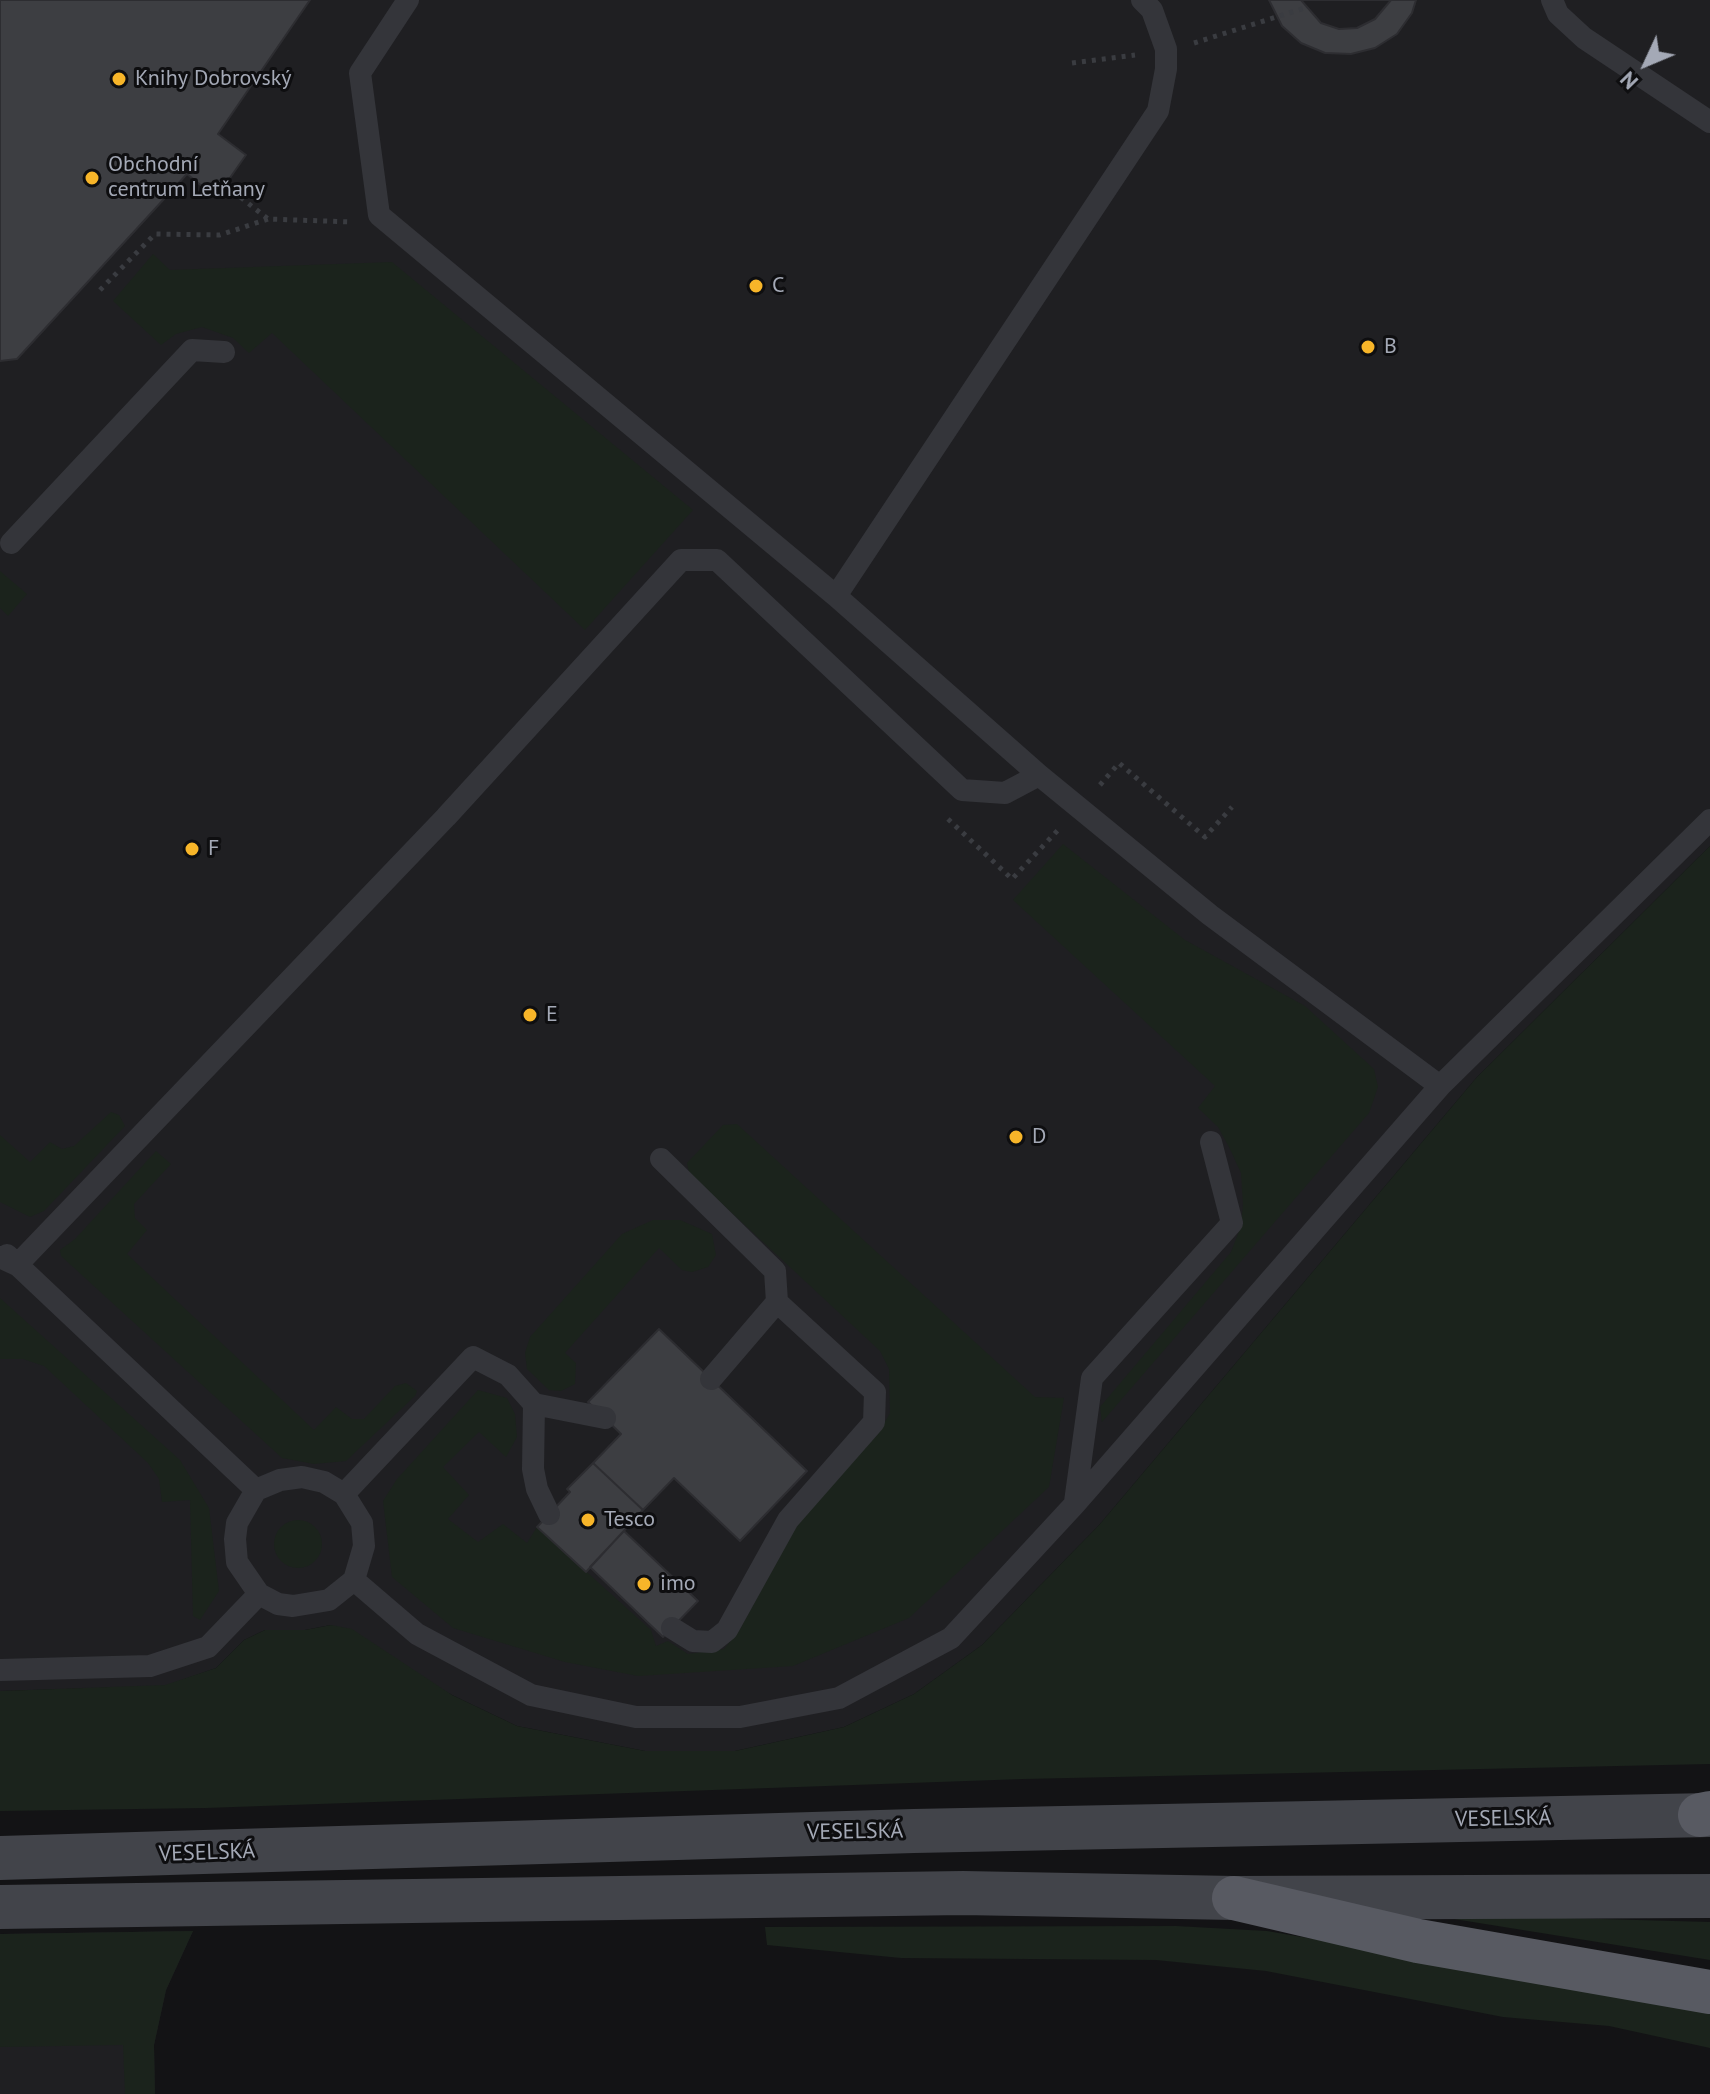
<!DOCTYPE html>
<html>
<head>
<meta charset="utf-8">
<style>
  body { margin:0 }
  #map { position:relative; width:1710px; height:2094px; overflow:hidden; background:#131315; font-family:"PT Sans",sans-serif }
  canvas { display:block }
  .north { position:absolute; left:1606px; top:24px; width:80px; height:80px; -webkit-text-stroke:6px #0e0e10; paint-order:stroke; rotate:226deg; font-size:22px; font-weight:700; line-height:32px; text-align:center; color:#a4a9b6 }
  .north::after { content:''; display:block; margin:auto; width:28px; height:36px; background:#a4a9b6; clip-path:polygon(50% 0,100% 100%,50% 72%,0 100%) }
</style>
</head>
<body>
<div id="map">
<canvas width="1710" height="2094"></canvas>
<div class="north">N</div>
</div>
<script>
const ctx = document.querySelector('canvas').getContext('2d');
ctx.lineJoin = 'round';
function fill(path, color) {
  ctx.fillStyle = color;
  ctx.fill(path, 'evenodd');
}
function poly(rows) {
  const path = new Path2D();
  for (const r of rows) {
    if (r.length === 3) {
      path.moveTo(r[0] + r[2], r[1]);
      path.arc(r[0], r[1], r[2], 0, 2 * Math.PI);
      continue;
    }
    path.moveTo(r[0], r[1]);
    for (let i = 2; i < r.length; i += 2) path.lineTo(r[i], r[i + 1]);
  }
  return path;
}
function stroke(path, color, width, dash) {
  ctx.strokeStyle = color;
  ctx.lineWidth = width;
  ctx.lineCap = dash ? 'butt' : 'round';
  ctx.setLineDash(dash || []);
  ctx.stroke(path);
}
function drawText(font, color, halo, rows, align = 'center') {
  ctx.font = font + ' "PT Sans",sans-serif';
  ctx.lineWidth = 6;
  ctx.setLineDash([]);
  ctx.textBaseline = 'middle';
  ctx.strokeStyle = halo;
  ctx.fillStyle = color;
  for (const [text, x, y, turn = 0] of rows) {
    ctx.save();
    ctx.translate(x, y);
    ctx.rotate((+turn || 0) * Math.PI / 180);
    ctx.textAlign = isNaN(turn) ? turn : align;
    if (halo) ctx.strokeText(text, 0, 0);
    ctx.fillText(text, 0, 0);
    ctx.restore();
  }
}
const built = poly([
  [0,0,1710,0,1710,846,1477,1077,1100,1524,982,1645,914,1694,844,1727,735,1751,645,1751,517,1726,452,1695,331,1625,305,1630,265,1630,244,1640,216,1668,165,1686,0,1691],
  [193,1931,166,1990,154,2045,155,2094,0,2094,0,1934]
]);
const green = poly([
  [153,254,170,270,392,262,693,510,585,630,272,333,249,353,233,338,202,327,176,334,161,345,113,301],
  [0,571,27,594,8,616,0,608],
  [1063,844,1185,940,1305,1006,1374,1069,1378,1087,1369,1113,1102,1422,1100,1407,1231,1252,1241,1226,1243,1204,1241,1173,1229,1147,1218,1127,1198,1108,1215,1086,1013,900],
  [1710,846,1710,1764,1023,1779,206,1808,0,1811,0,1691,165,1685,216,1668,244,1640,265,1630,305,1630,331,1625,352,1629,452,1695,517,1726,645,1751,735,1751,844,1727,914,1694,982,1645,1100,1524,1477,1077],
  [111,1112,119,1115,125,1126,44,1211,30,1217,0,1202,0,1135,30,1162,50,1142,62,1149,74,1146],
  [737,1124,1035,1397,1064,1398,1049,1487,909,1618,793,1666,638,1676,565,1662,453,1628,392,1577,383,1501,397,1479,478,1390,507,1398,515,1414,517,1437,506,1457,479,1432,443,1467,469,1495,448,1519,478,1542,503,1524,527,1543,537,1527,651,1630,656,1646,668,1641,688,1654,724,1649,739,1631,800,1519,878,1434,890,1413,889,1369,880,1351,689,1173,687,1163,723,1125],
  [156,1151,171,1164,134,1204,135,1218,147,1230,127,1254,314,1430,336,1407,352,1419,364,1419,395,1386,406,1383,417,1391,415,1396,346,1461,314,1464,282,1458,61,1256,60,1250,75,1239],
  [653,1220,680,1220,712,1234,716,1255,708,1267,692,1272,682,1270,659,1248,565,1353,576,1363,575,1384,561,1391,549,1390,527,1369,525,1353,530,1337,622,1234],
  [0,1298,180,1460,209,1508,219,1591,200,1620,193,1616,190,1500,162,1502,159,1479,148,1463,44,1366,23,1359,0,1359],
  [298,1544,24],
  [1493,1916,1710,1922,1710,1960,1454,1919],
  [1176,1926,1267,1931,1710,2007,1710,2048,1609,2026,1503,2017,1266,1971,1156,1960,901,1958,767,1945,765,1927],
  [193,1931,166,1990,154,2045,155,2094,125,2094,123,2045,0,2047,0,1934]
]);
const building = poly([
  [0,0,310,0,218,134,246,155,225,185,214,196,187,174,17,359,0,361,0,0],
  [1269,0,1416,0,1412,13,1397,34,1375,48,1351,54,1325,53,1301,43,1282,26,1269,0],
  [1301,0,1391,0,1375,19,1357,28,1339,29,1321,23,1301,0],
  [659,1329,807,1471,740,1541,674,1478,643,1510,593,1463,621,1434,588,1402,659,1329],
  [593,1463,643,1510,586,1572,537,1527,570,1492,567,1489,593,1463],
  [624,1531,698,1601,663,1637,590,1567,624,1531]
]);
const path = poly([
  [1194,43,1305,8],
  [1072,63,1135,55],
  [225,185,268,219,352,222],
  [100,290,155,234,220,235,268,219],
  [1100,785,1119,763,1205,837,1232,807],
  [948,819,1012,879,1058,830]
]);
const service = poly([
  [408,0,360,73,379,215,836,596,1039,775,1210,915,1440,1086],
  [1552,0,1558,14,1584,38,1710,122],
  [11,543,192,350,224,352],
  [836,596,1158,111,1166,69,1166,49,1152,10,1142,0],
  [661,1159,775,1271,777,1302,711,1379],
  [7,1255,256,1490],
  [0,1257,17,1265,446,817,681,560,717,560,962,790,1005,793,1039,775],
  [534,1404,533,1469,537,1489,549,1514],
  [302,1477,324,1482,344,1494,362,1523,364,1546,354,1580,329,1600,293,1606,278,1604,259,1594,237,1562,235,1539,237,1523,256,1490,280,1480,302,1477],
  [344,1494,473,1357,508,1375,534,1404,605,1418],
  [1075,1502,1092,1378,1232,1223,1211,1142],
  [354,1580,417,1634,531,1695,636,1717,740,1717,839,1698,951,1638,1075,1504,1440,1086,1710,820],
  [672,1628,693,1641,712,1642,727,1630,788,1520,874,1422,875,1392,777,1302],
  [0,1670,150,1666,208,1647,259,1594]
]);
const secondary = poly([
  [0,1858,914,1831,1710,1815],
  [0,1907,963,1893,1234,1898,1710,1896]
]);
const trunk = poly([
  [1700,1815,1710,1813],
  [1234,1898,1418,1941,1710,1992]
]);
const markers = [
  [119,79,8,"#f7b529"],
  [92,178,8,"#f7b529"],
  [756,286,8,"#f7b529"],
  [1368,347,8,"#f7b529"],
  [192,849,8,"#f7b529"],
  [530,1015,8,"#f7b529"],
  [1016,1137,8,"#f7b529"],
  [588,1520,8,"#f7b529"],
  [644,1584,8,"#f7b529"]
];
const poiNames = [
  ["Knihy Dobrovský",135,79],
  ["Obchodní",108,165],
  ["centrum Letňany",108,190],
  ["C",772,286],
  ["B",1384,347],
  ["F",208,849],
  ["E",546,1015],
  ["D",1032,1137],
  ["Tesco",604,1520],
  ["imo",660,1584]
];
const streetNames = [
  ["VESELSKÁ",1503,1819,-1],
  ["VESELSKÁ",855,1832,-1],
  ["VESELSKÁ",207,1853,-2]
];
fill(built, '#1f1f22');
fill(green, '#1b231c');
fill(building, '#3d3e42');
stroke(building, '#2d2d31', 2);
stroke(path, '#3a3c41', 5, [4, 6]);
stroke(service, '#34353a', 22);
stroke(secondary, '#42444a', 44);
stroke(trunk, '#585a62', 44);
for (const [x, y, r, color] of markers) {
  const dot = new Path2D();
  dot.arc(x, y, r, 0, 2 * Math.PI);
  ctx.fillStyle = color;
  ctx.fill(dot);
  stroke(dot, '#0e0e10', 3);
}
drawText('22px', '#a4a9b6', '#0e0e10', poiNames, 'left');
drawText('22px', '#a4a9b6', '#0e0e10', streetNames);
</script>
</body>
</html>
